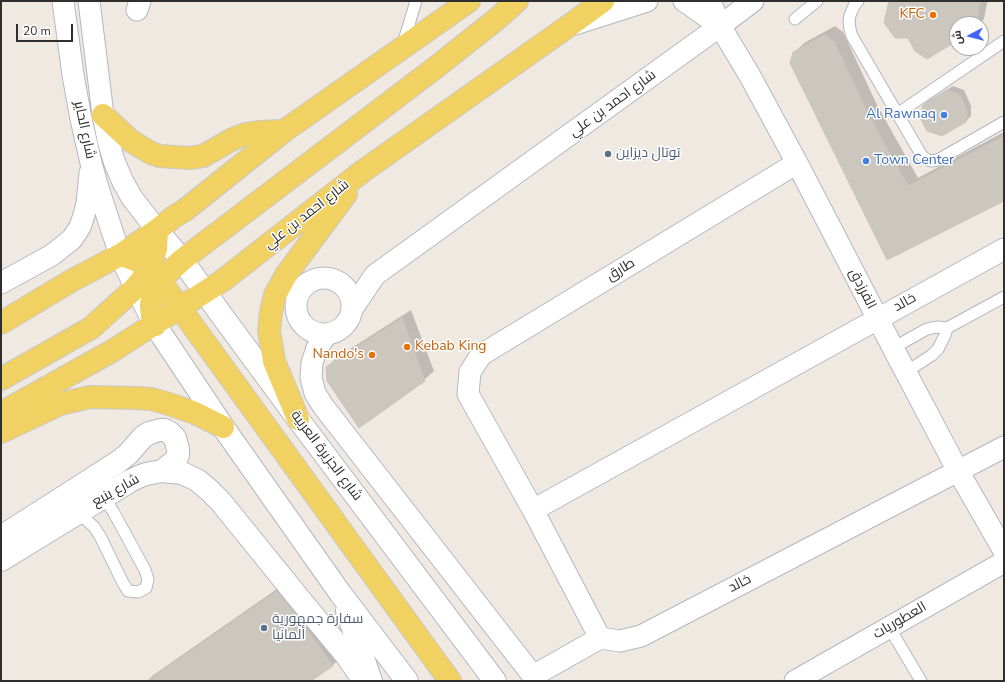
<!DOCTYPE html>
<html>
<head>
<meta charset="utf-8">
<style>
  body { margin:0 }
  #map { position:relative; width:1005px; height:682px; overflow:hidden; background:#efe9e1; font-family:"Nunito Sans",Cairo,sans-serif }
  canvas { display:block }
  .frame { position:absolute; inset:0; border:2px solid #2e2e2e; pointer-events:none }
  .north { position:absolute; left:949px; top:16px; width:40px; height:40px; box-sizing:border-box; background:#fff; border:1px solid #ababab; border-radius:50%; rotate:263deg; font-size:11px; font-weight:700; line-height:16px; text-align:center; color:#2e2e2e }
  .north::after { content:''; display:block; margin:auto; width:14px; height:18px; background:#4264fb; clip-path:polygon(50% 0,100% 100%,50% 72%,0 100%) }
  .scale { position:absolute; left:16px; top:24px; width:57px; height:18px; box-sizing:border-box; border:2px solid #2e2e2e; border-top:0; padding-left:5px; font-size:12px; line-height:14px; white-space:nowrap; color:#2e2e2e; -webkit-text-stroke:3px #fff; paint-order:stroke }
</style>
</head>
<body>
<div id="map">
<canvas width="1005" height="682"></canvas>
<div class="frame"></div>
<div class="north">ش</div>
<div class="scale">20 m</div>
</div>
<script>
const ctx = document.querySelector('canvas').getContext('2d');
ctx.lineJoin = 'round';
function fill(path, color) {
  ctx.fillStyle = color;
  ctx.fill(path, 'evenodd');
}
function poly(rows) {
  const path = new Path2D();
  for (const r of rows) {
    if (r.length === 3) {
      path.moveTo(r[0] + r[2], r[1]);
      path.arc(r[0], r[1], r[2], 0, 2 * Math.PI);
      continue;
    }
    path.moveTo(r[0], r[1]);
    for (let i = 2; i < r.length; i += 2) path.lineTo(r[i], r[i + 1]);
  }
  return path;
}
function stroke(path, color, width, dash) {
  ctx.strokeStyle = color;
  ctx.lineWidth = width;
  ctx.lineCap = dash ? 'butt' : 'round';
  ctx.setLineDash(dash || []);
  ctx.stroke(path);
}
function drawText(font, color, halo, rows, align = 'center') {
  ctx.font = font + ' "Nunito Sans",Cairo,sans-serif';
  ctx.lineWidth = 3;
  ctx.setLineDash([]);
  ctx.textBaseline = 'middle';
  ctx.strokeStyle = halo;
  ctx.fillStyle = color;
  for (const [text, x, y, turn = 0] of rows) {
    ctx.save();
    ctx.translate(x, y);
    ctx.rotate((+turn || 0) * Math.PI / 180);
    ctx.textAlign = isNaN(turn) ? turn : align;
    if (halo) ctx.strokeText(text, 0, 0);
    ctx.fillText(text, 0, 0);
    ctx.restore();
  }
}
const shadow = poly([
  [892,1,990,1,987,3,984,19,979,24,957,24,957,39],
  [835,26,843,32,877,105,918,178,1004,132,1004,200,887,259,794,53,804,43],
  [953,86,964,90,971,106,971,116,966,121,924,105,929,100],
  [411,310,434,371,424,380,327,367,336,358],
  [287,582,342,656,333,665,309,681,147,681,152,676]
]);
const building = poly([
  [889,1,980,1,976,24,957,24,957,41,927,59,915,51,908,38,895,38,884,23,889,1],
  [825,35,834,42,868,114,908,186,1004,136,1004,201,887,260,790,63,793,52,825,35],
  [947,90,960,95,967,111,966,122,942,136,927,131,920,118,923,105,947,90],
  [402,318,425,381,359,428,327,381,326,367,402,318],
  [277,591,291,608,333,666,311,681,147,681,277,591]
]);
const service = poly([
  [858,1,854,6,850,15,849,22,850,29,852,36,922,156,926,159,931,161,938,160,1004,122],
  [795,19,817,1],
  [403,44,416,1],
  [897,114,1004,41],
  [893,348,925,330,931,328,939,327,947,328,1004,297],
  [906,372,932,355,938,349,945,335,947,328],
  [78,512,94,527,100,536,123,583,128,591,138,592,146,588,148,579,145,570,114,513,102,494],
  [889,627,921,681]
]);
const minor = poly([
  [63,1,73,75,81,119,91,163,98,188,120,255],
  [89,1,103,115,108,140,114,161,123,182,132,198,157,230],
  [684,1,687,3,720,26],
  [710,1,720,26,750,76,797,163,893,348,958,471,1004,551],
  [137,10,140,1],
  [575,24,647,1],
  [324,306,28],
  [1,283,52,255,72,239,80,227,84,215,87,203,90,173],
  [352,309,375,275,720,26,753,1],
  [327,334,317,348,312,363,311,378,315,393,323,406,537,681],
  [533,510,1004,249],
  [600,638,533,510,468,394,470,372,481,355,797,163],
  [600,638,620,641,641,636,1004,447],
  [533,676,600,638],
  [795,681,1004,562]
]);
const tertiary = poly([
  [162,471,182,473,197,480,209,490,221,502,297,596,346,655,364,681],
  [1,537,118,462,128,454,143,437,149,433,160,430,165,430,170,433,175,438,178,449,178,455,175,461,162,471,146,474,138,477,130,481,1,560]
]);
const secondary = poly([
  [157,230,182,260,220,313,298,419,495,681],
  [120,255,155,325,223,427,340,593,407,681],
  [347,611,371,681]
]);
const primary = poly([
  [103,115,131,141,151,153,160,156,188,158,203,156,233,139,246,134,258,132,284,131],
  [120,255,130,258,140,262,149,268,156,275,450,681],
  [1,323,71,281,120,255,157,230,175,216,185,210,284,131,469,1],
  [155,325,152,316,151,306,152,297,155,287,160,280,182,260,435,68,498,18,517,1],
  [1,379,91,328,132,291,141,281,149,268,156,249,157,230],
  [1,413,112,351,222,281,363,171,570,25,603,1],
  [298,419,274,361,269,331,271,312,275,295,286,275,346,194],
  [1,432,60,404,90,397,137,398,151,399,166,403,195,413,223,427]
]);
const markers = [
  [933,15,4,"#e8710a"],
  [944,115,4,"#3f7fe0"],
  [608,154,4,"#5c6f8a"],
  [866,161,4,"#3f7fe0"],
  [407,347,4,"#e8710a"],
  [372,355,4,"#e8710a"],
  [264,628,4,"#5c6f8a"]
];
const foodNames = [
  ["KFC",925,15],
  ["Kebab King",415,347,"left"],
  ["Nando's",364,355]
];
const streetNames = [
  ["شارع احمد بن علي",613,104,-36],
  ["شارع الحاير",84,130,78],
  ["شارع احمد بن علي",307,215,-38],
  ["طارق",621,270,-31],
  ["الفرزدق",862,289,63],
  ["خالد",905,303,-29],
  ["شارع الجزيرة العربية",326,456,53],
  ["شارع ينبع",116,491,-29],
  ["خالد",740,584,-27],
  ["العطوريات",900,621,-30]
];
const shopNames = [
  ["Al Rawnaq",936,115],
  ["Town Center",874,161,"left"]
];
const serviceNames = [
  ["توتال ديزاين",616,154],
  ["سفارة جمهورية",272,620],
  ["ألمانيا",272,636]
];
fill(shadow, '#0003');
fill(building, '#cbc7bf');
stroke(building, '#cbc5ba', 1);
stroke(service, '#b4b7c1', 13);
stroke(minor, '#b4b7c1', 23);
stroke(tertiary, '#b4b7c1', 24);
stroke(secondary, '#b4b7c1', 24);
stroke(primary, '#c9c9c9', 24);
stroke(service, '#fff', 11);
stroke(minor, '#fff', 21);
stroke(tertiary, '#fff', 22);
stroke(secondary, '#fff', 22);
stroke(primary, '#f2d163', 22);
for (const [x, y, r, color] of markers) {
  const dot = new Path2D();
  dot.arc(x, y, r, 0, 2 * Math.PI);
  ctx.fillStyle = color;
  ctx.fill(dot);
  stroke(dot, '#fff', 1.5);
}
drawText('14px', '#c56008', '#fff', foodNames, 'right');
drawText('14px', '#2e2e2e', '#fff', streetNames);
drawText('14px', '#366cbe', '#fff', shopNames, 'right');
drawText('14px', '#4e5e75', '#fff', serviceNames, 'left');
</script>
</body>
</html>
